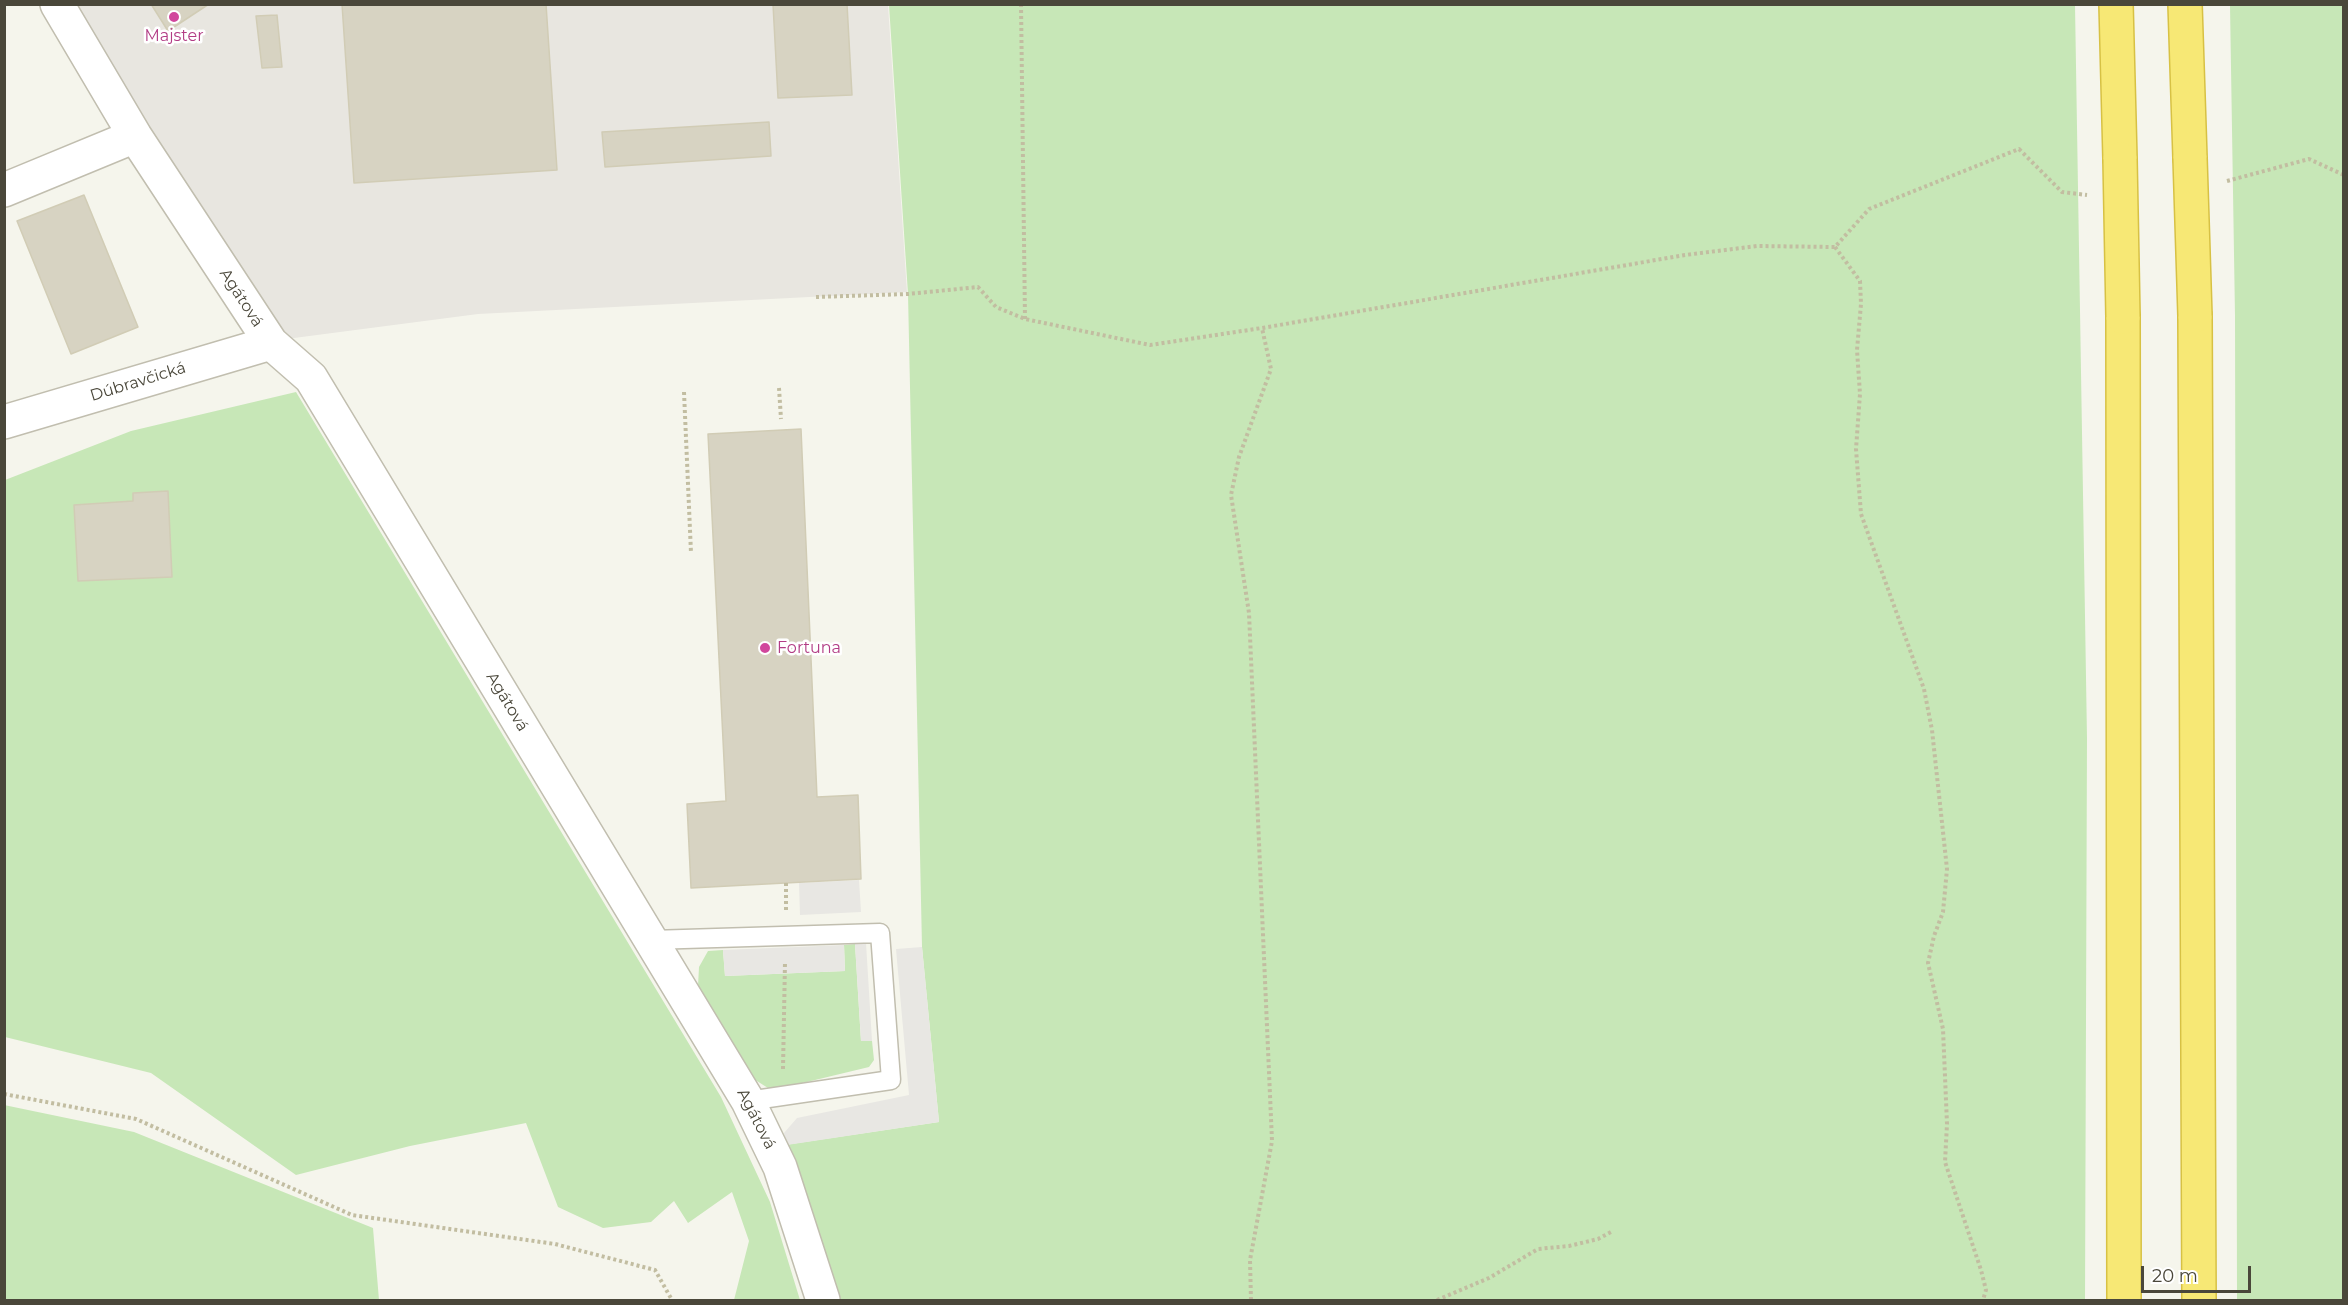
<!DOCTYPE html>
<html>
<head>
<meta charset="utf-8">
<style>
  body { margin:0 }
  #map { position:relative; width:2348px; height:1305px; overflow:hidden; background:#f5f5ec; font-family:Montserrat,sans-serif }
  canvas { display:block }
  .frame { position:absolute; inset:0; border:6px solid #4a473a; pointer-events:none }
  .scale { position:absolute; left:2141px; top:1266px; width:110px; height:27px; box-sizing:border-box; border:3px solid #4a473a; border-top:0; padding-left:8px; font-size:18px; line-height:21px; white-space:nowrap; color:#4a473a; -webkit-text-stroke:4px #fff; paint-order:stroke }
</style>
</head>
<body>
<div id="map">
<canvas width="2348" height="1305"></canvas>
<div class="frame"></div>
<div class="scale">20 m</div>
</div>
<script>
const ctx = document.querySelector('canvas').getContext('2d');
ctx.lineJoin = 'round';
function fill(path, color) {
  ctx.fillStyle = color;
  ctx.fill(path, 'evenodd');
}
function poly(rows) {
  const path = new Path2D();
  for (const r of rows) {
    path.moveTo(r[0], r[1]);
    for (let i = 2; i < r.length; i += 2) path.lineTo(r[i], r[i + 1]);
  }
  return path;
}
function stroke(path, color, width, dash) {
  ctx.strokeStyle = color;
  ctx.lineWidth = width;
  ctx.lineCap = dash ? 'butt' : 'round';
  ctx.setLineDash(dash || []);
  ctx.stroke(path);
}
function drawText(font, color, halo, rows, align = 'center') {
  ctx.font = font + ' Montserrat,sans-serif';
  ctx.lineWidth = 5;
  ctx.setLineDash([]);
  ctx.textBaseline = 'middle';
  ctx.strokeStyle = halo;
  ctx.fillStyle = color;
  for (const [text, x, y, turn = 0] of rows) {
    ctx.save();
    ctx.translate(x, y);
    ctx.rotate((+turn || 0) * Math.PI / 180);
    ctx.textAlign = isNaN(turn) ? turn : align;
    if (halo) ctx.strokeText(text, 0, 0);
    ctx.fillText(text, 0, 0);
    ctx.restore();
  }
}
const industrial = poly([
  [59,5,888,5,907,292,478,314,271,341]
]);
const green = poly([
  [889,5,2075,5,2087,738,2085,1300,823,1300,771,1147,939,1122,922,947,908,294],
  [2230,5,2343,5,2343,1300,2237,1300,2235,316],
  [296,392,721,1097,770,1202,800,1300,734,1300,749,1241,732,1192,688,1223,674,1201,651,1222,603,1228,558,1207,526,1123,410,1146,296,1175,151,1073,5,1037,5,480,131,431],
  [855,944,861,1041,872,1041,874,1060,869,1067,786,1087,768,1088,749,1076,698,986,699,967,708,951,723,950,725,976,845,971,844,945],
  [4,1105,134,1132,373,1228,379,1300,5,1300]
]);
const parking = poly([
  [859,880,861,912,800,915,799,883],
  [866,943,872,1041,861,1041,855,944],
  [844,945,845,971,725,976,723,950],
  [922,947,939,1122,787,1145,784,1133,797,1118,909,1095,896,949]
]);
const building = poly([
  [151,4,209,4,168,31,151,4],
  [342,4,546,4,557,170,354,183,342,4],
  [773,4,847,4,852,95,778,98,773,4],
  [277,15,282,67,262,68,256,16,277,15],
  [769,122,771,156,605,167,602,132,769,122],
  [84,195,138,327,71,354,17,221,84,195],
  [801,429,817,797,858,795,861,879,691,888,687,804,726,801,708,434,801,429],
  [168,491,172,577,78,581,74,505,133,501,133,493,168,491]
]);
const path = poly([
  [1021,4,1025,319],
  [2227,181,2309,159,2344,175],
  [1835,247,1860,281,1861,304,1857,350,1860,394,1856,449,1861,514,1924,689,1932,730,1947,869,1943,912,1934,936,1928,963,1943,1029,1947,1124,1945,1162,1981,1270,1986,1290,1983,1300],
  [816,297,908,294,978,287,996,307,1025,319,1150,345,1262,328,1685,255,1757,246,1835,247,1869,209,2019,149,2062,192,2087,195],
  [779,388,781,419],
  [684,392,691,553],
  [786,910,786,883],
  [783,1069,785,962],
  [4,1094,136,1119,352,1215,555,1244,655,1270,672,1300],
  [1251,1300,1250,1260,1272,1141,1249,613,1231,495,1239,457,1271,369,1262,328],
  [1437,1300,1489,1278,1538,1249,1569,1246,1598,1239,1611,1232]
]);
const lane = poly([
  [651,940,880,933,891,1080,748,1101]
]);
const street = poly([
  [57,4,135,136,271,343,311,378,748,1101,780,1167,823,1300],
  [4,190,135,136],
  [4,422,271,343]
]);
const highway = poly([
  [2116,4,2120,159],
  [2185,4,2190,158],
  [2195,316,2199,1300],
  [2123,317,2124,1300]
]);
const highwayBridge = poly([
  [2190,158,2195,316],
  [2120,159,2123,317]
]);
const markers = [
  [174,17,6,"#d1479c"],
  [765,648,6,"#d1479c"]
];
const hotelNames = [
  ["Majster",174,36],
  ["Fortuna",777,648,"left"]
];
const streetNames = [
  ["Agátová",241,298,57],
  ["Dúbravčická",138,382,-17],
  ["Agátová",507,702,59],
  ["Agátová",756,1119,63]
];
fill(industrial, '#e8e6e0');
fill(green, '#c7e7b7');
fill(parking, '#e8e7e3');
fill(building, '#d7d3c2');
stroke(building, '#d1ccb5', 1.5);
stroke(lane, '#c1beaf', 21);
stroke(street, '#c1beaf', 36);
stroke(highway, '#d7c144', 36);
stroke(path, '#c2bda1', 4, [3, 3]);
stroke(lane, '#fff', 18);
stroke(street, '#fff', 33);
stroke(highway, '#f7e875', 33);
stroke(highwayBridge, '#d7c144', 36, []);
stroke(highwayBridge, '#f7e875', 33);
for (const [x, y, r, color] of markers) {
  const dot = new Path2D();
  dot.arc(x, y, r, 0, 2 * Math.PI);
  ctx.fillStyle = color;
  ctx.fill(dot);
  stroke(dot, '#fff', 2);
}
drawText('16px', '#b23c85', '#fff', hotelNames);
drawText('16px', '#4a473a', '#fff', streetNames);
</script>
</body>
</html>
